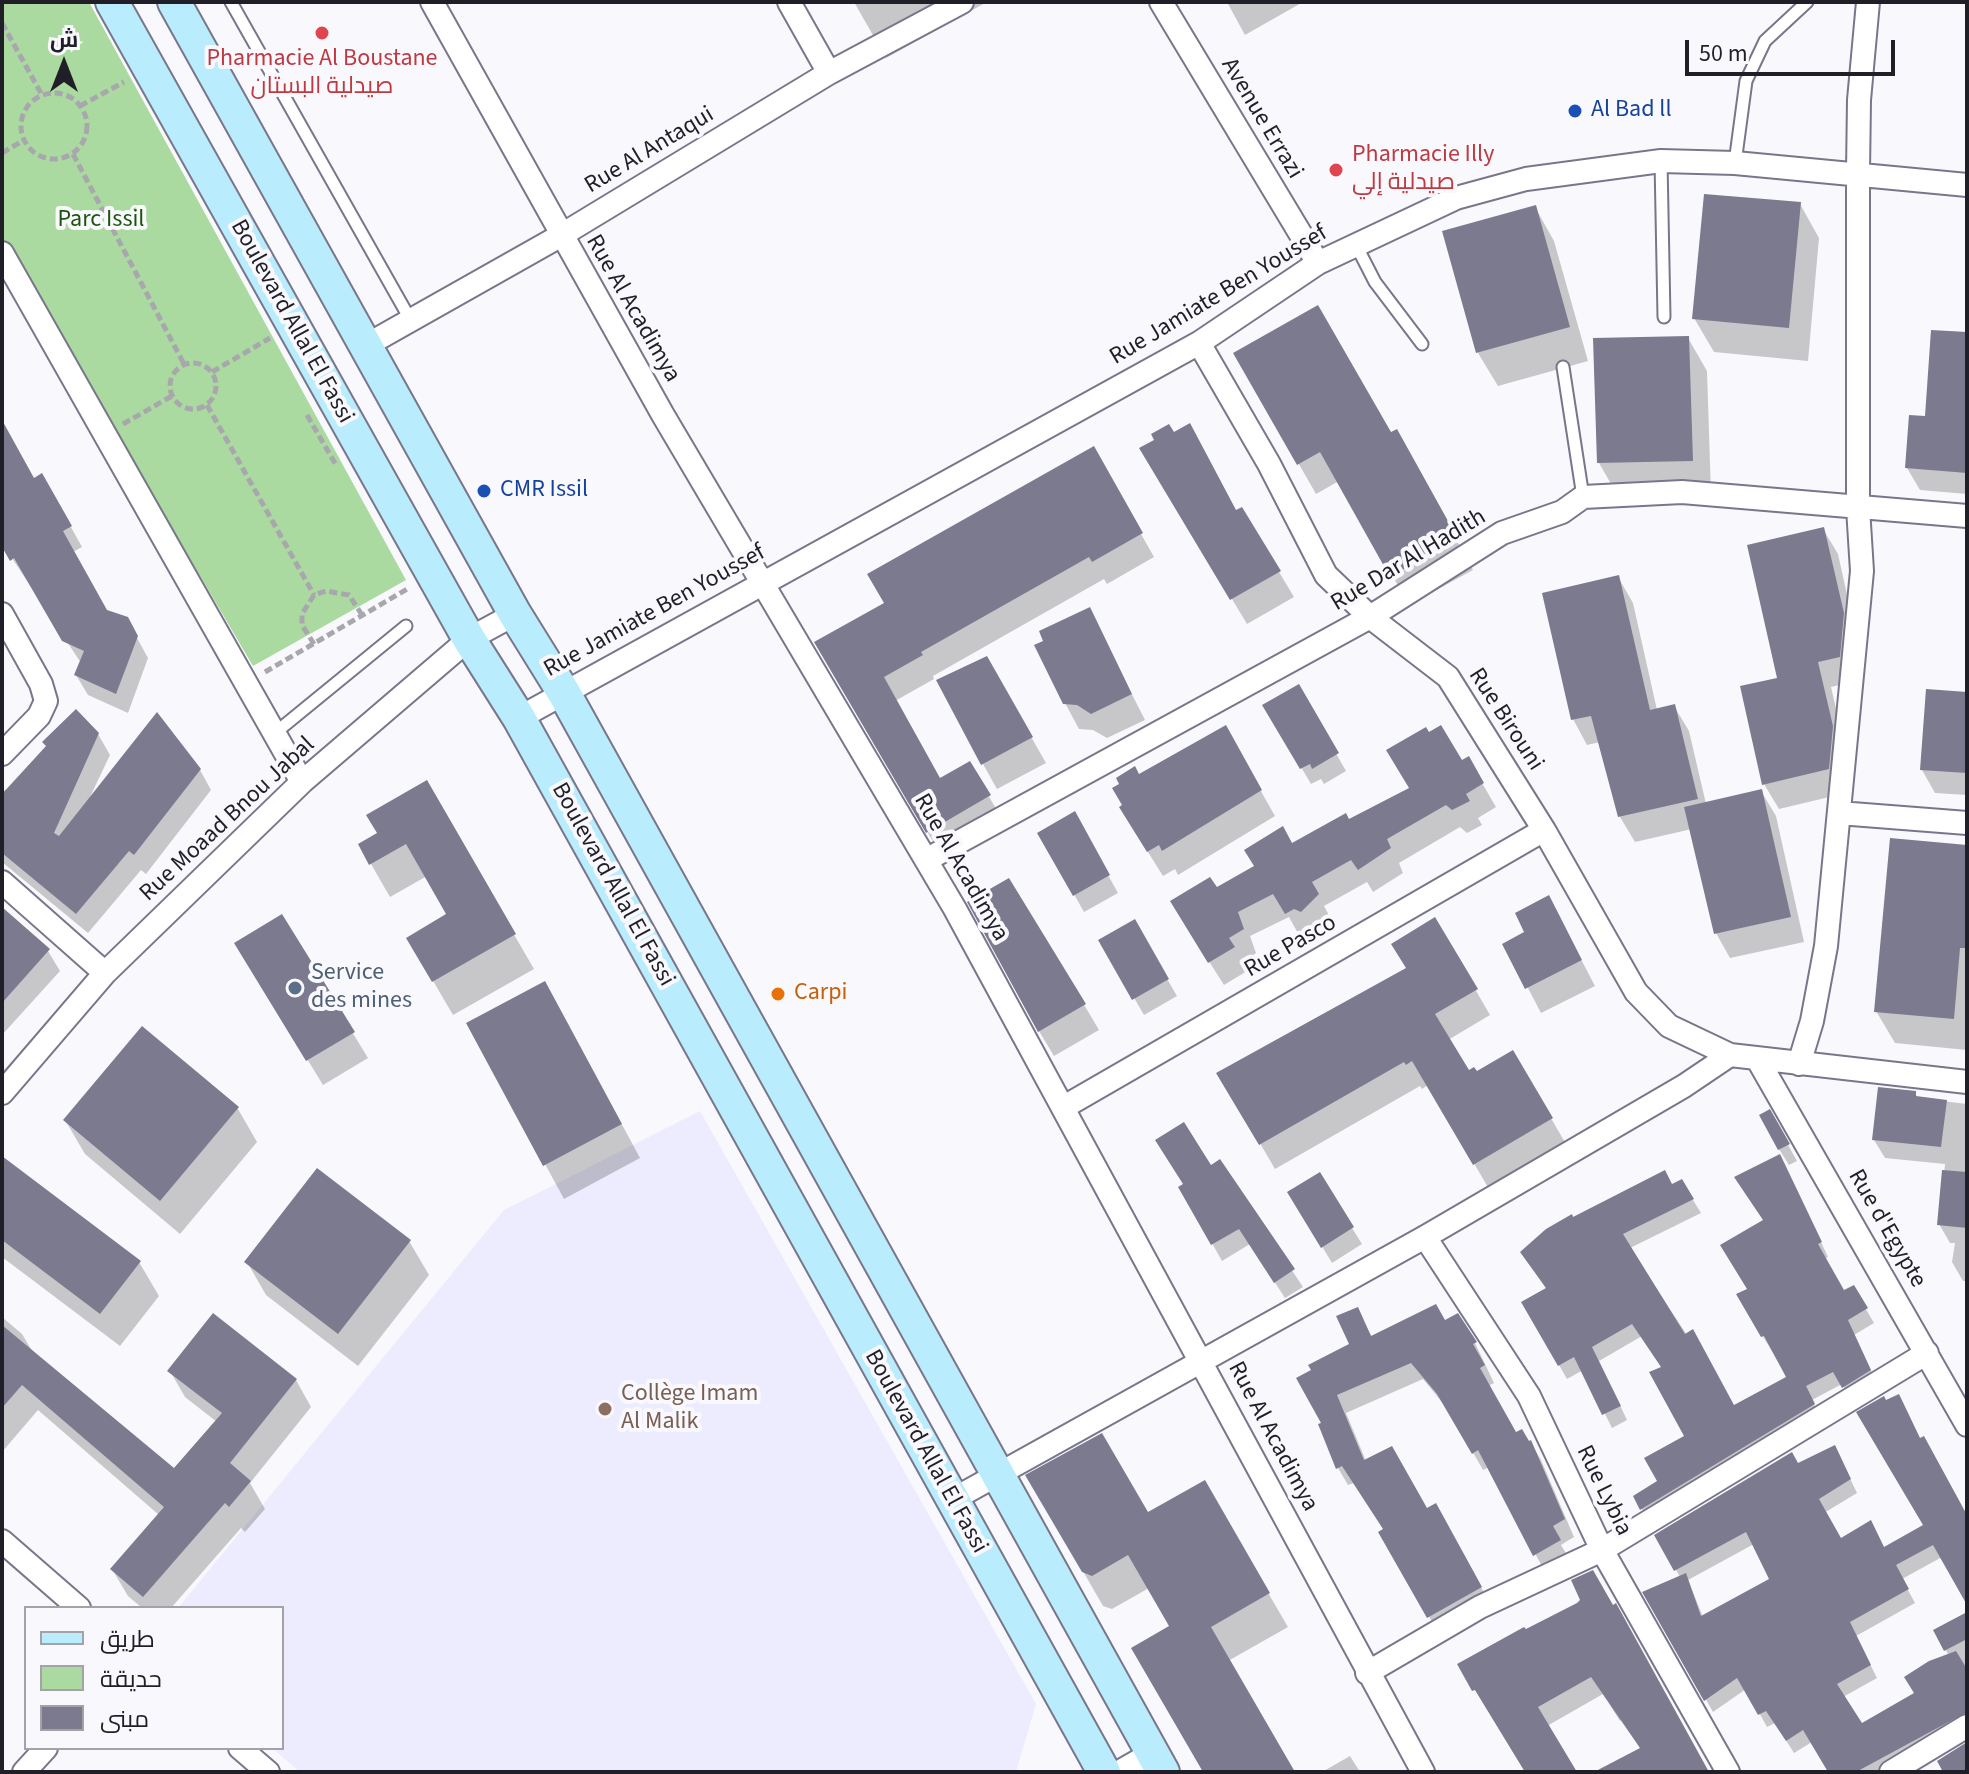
<!DOCTYPE html>
<html>
<head>
<meta charset="utf-8">
<style>
  body { margin:0 }
  #map { position:relative; width:1969px; height:1774px; overflow:hidden; background:#f9f9fd; font-family:"Source Sans 3",Cairo,sans-serif }
  canvas { display:block }
  .frame { position:absolute; inset:0; border:4px solid #201f27; pointer-events:none }
  .legend { position:absolute; left:24px; top:1606px; width:260px; height:144px; box-sizing:border-box; background:#f9f9fd; border:2px solid #a2a2a7; margin:0; padding:10px 14px; list-style:none; font-size:24px; color:#201f27 }
  .legend li { display:flex; align-items:center; gap:16px; height:40px }
  .legend b { width:40px; border:2px solid #a2a2a7 }
  .north { position:absolute; left:24px; top:24px; width:80px; height:80px; -webkit-text-stroke:6px #f9f9fd; paint-order:stroke; rotate:0deg; font-size:22px; font-weight:700; line-height:32px; text-align:center; color:#201f27 }
  .north::after { content:''; display:block; margin:auto; width:28px; height:36px; background:#201f27; clip-path:polygon(50% 0,100% 100%,50% 72%,0 100%) }
  .scale { position:absolute; left:1685px; top:40px; width:210px; height:36px; box-sizing:border-box; border:4px solid #201f27; border-top:0; padding-left:10px; font-size:24px; line-height:28px; white-space:nowrap; color:#201f27; -webkit-text-stroke:6px #f9f9fd; paint-order:stroke }
</style>
</head>
<body>
<div id="map">
<canvas width="1969" height="1774"></canvas>
<div class="frame"></div>
<ul class="legend">
<li><b style="height:10px;background:#b9edfd"></b>طريق</li>
<li><b style="height:22px;background:#aada9f"></b>حديقة</li>
<li><b style="height:22px;background:#7b7a8f"></b>مبنى</li>
</ul>
<div class="north">ش</div>
<div class="scale">50 m</div>
</div>
<script>
const ctx = document.querySelector('canvas').getContext('2d');
ctx.lineJoin = 'round';
function fill(path, color) {
  ctx.fillStyle = color;
  ctx.fill(path, 'evenodd');
}
function poly(rows) {
  const path = new Path2D();
  for (const r of rows) {
    if (r.length === 3) {
      path.moveTo(r[0] + r[2], r[1]);
      path.arc(r[0], r[1], r[2], 0, 2 * Math.PI);
      continue;
    }
    path.moveTo(r[0], r[1]);
    for (let i = 2; i < r.length; i += 2) path.lineTo(r[i], r[i + 1]);
  }
  return path;
}
function stroke(path, color, width, dash) {
  ctx.strokeStyle = color;
  ctx.lineWidth = width;
  ctx.lineCap = dash ? 'butt' : 'round';
  ctx.setLineDash(dash || []);
  ctx.stroke(path);
}
function drawText(font, color, halo, rows, align = 'center') {
  ctx.font = font + ' "Source Sans 3",Cairo,sans-serif';
  ctx.lineWidth = 8;
  ctx.setLineDash([]);
  ctx.textBaseline = 'middle';
  ctx.strokeStyle = halo;
  ctx.fillStyle = color;
  for (const [text, x, y, turn = 0] of rows) {
    ctx.save();
    ctx.translate(x, y);
    ctx.rotate((+turn || 0) * Math.PI / 180);
    ctx.textAlign = isNaN(turn) ? turn : align;
    if (halo) ctx.strokeText(text, 0, 0);
    ctx.fillText(text, 0, 0);
    ctx.restore();
  }
}
const built = poly([
  [700,1111,1036,1704,1016,1772,300,1772,272,1748,282,1748,282,1608,178,1608,504,1210]
]);
const green = poly([
  [2,2,89,2,406,580,253,666,2,239]
]);
const shadow = poly([
  [854,2,987,2,886,58],
  [1227,2,1303,2,1245,35],
  [1800,204,1819,238,1808,361,1714,352,1694,318],
  [1535,207,1554,241,1588,361,1498,386,1478,353,1444,233],
  [1967,335,1967,494,1920,490,1907,468,1926,418],
  [1688,338,1707,371,1711,494,1618,496,1599,463],
  [1236,354,1391,435,1413,462,1473,570,1409,605,1339,481,1316,494],
  [2,423,33,480,42,475,82,547,73,552,107,612,126,618,148,658,128,713,88,695,76,675,81,663,2,543],
  [1093,449,1154,557,1107,584,1104,579,933,676,934,679,895,701,940,781,970,764,1002,819,941,855,816,643,886,603],
  [1142,449,1236,513,1242,510,1294,597,1247,624],
  [1823,529,1838,554,1857,640,1853,682,1831,687,1846,752,1842,794,1779,809,1764,784,1780,679],
  [1618,577,1633,603,1657,710,1674,706,1689,731,1706,804,1761,791,1776,816,1804,942,1730,958,1716,933,1692,829,1635,842,1620,817,1600,742,1587,745,1573,719],
  [1089,610,1145,720,1107,738,1093,730,1079,729,1065,703],
  [986,658,1046,763,997,789,983,764],
  [1298,687,1346,771,1324,784,1321,779,1311,784,1265,706],
  [1967,694,1967,795,1935,793,1922,770],
  [1225,728,1275,816,1178,875,1175,869,1163,876,1136,833,1139,776],
  [98,734,110,755,90,797,200,770,211,790,146,874,141,870,88,933,2,862,2,792],
  [1468,759,1496,807,1478,818,1482,825,1467,833,1460,827,1399,863,1403,873,1373,892,1367,882,1324,906,1331,919,1315,935,1308,932,1300,937,1289,917,1250,936,1256,953,1242,963,1247,971,1224,985,1186,925,1216,890,1292,845,1348,822],
  [426,783,534,969,453,1015,408,938,449,914,427,876,390,897,371,864,380,834],
  [1074,814,1118,893,1084,912,1040,834],
  [1967,847,1967,1050,1895,1043,1876,1011],
  [2,911,48,951,60,971,2,1035],
  [282,917,368,1058,323,1085,252,969],
  [1435,920,1490,1015,1448,1040,1468,1073,1476,1074,1513,1053,1566,1144,1489,1189,1428,1085,1422,1089,1420,1086,1275,1169,1219,1073,1408,969],
  [1134,922,1177,996,1144,1015,1101,941],
  [1562,923,1595,986,1541,1013,1505,944,1527,933],
  [1037,925,1099,1030,1054,1056,1039,1031],
  [564,1017,640,1158,564,1199,469,1024],
  [143,1029,238,1109,257,1142,180,1234,85,1154,65,1120],
  [1915,1093,1918,1098,1967,1104,1967,1281,1963,1281,1952,1262,1955,1243,1950,1243,1939,1224,1945,1164,1885,1158,1874,1140],
  [1769,1111,1797,1161,1789,1165,1779,1149],
  [2,1161,139,1262,159,1296,120,1346,2,1257],
  [1220,1162,1303,1287,1285,1298,1250,1244,1222,1261,1181,1188],
  [1787,1170,1828,1257,1824,1259,1844,1293,1853,1287,1874,1323,1854,1335,1878,1385,1852,1401,1842,1384,1812,1400,1821,1419,1650,1523,1635,1497,1660,1482,1687,1437,1663,1368,1642,1336,1599,1361,1627,1420,1612,1428,1583,1370,1567,1379,1524,1303,1547,1290,1522,1252,1572,1219,1682,1182,1701,1213,1630,1248,1734,1407,1788,1378,1738,1295,1749,1290,1764,1222],
  [1319,1175,1362,1244,1332,1263,1290,1193],
  [409,1241,429,1275,358,1366,266,1295,247,1262],
  [1357,1309,1372,1337,1445,1323,1475,1343,1494,1383,1488,1386,1515,1435,1531,1443,1541,1460,1574,1537,1561,1545,1569,1558,1545,1572,1489,1467,1483,1470,1450,1412,1423,1379,1346,1413,1366,1461,1427,1510,1435,1506,1491,1605,1439,1634,1381,1532,1385,1530,1354,1483,1348,1485,1338,1468,1321,1425,1351,1345],
  [2,1317,22,1334,34,1354,174,1471,217,1422,185,1397,170,1371,296,1380,311,1407,250,1483,265,1509,245,1532,241,1528,171,1608,142,1608,128,1596,112,1569,159,1515,38,1410,2,1452],
  [1920,1440,1967,1520,1967,1599,1942,1557,1902,1579,1915,1603,1856,1636,1877,1678,1843,1697,1861,1725,1916,1694,1949,1656,1936,1631,1967,1614,1967,1727,1896,1772,1830,1772,1812,1742,1794,1753,1775,1723,1767,1727,1746,1689,1713,1712,1645,1593,1680,1577,1657,1536,1798,1466,1841,1460,1857,1493,1824,1513,1840,1540,1884,1550,1925,1526],
  [1754,1544,1771,1580,1703,1617,1688,1580],
  [1028,1476,1148,1515,1204,1483,1288,1627,1228,1661,1293,1772,1205,1772,1172,1627,1149,1588,1112,1609,1103,1606],
  [1578,1605,1707,1772,1654,1772,1623,1719,1620,1721,1603,1694,1547,1726,1575,1772,1525,1772,1460,1665],
  [1350,1756,1360,1772,1322,1772]
]);
const building = poly([
  [1704,194,1801,202,1789,328,1692,319],
  [1536,205,1570,327,1476,353,1442,231],
  [1318,305,1391,432,1397,429,1458,539,1390,577,1320,452,1297,465,1233,353],
  [1931,330,1967,332,1967,473,1905,468,1909,415,1925,416],
  [1689,336,1693,461,1597,463,1593,338],
  [2,420,34,478,42,473,72,526,63,531,107,610,128,617,138,636,116,694,74,675,84,651,62,641,14,558,10,561,2,547],
  [1190,423,1236,510,1242,507,1281,571,1230,600,1139,448,1154,440,1151,434,1169,424,1174,432],
  [1094,446,1143,533,1092,562,1089,557,921,652,923,655,884,677,940,778,970,761,991,795,926,833,814,642,884,603,867,574],
  [1824,527,1844,613,1840,657,1818,662,1833,726,1829,769,1762,785,1740,686,1777,678,1747,545],
  [1619,575,1650,710,1675,704,1698,799,1618,817,1591,716,1571,720,1542,593],
  [1090,607,1132,694,1091,714,1077,705,1063,704,1034,645,1043,641,1039,631],
  [987,656,1033,737,981,765,936,680],
  [1299,684,1339,753,1312,769,1310,764,1300,769,1262,705],
  [1926,689,1967,692,1967,773,1920,770],
  [76,709,99,733,54,833,59,836,157,712,201,769,134,855,129,851,76,914,2,853,2,794,46,746,42,742],
  [1226,725,1262,790,1162,851,1159,845,1147,852,1119,807,1122,805,1112,788,1119,784,1116,778,1135,766,1139,774],
  [1441,725,1462,760,1469,756,1484,783,1466,794,1470,801,1452,810,1446,805,1387,839,1391,848,1358,870,1351,860,1312,882,1319,894,1301,912,1294,909,1285,914,1273,894,1238,912,1244,929,1229,938,1235,947,1208,963,1170,901,1210,877,1217,887,1254,866,1244,850,1283,826,1292,843,1346,813,1349,819,1409,788,1386,750,1426,727,1429,732],
  [427,780,516,934,432,982,406,938,446,914,406,844,369,865,358,844,377,833,366,815],
  [1762,789,1791,917,1714,934,1684,807],
  [1075,811,1110,875,1073,896,1037,833],
  [1890,838,1967,845,1967,948,1960,948,1954,1019,1874,1012],
  [1009,878,1086,1004,1038,1032,967,902],
  [1549,895,1582,960,1525,989,1502,944,1524,932,1515,913],
  [2,907,50,949,2,1003],
  [282,914,355,1032,306,1061,234,943],
  [1435,917,1478,989,1435,1014,1469,1070,1474,1067,1477,1071,1513,1050,1553,1118,1473,1165,1412,1061,1406,1065,1404,1062,1259,1145,1216,1073,1406,968,1391,944],
  [1135,919,1169,979,1132,1000,1098,940],
  [545,981,622,1124,543,1166,466,1023],
  [142,1026,239,1107,160,1201,63,1120],
  [1878,1087,1916,1091,1916,1096,1947,1100,1941,1147,1872,1140],
  [1770,1109,1790,1144,1778,1150,1759,1115],
  [1184,1122,1211,1165,1220,1159,1295,1269,1274,1283,1239,1229,1211,1245,1178,1187,1183,1184,1155,1140],
  [1780,1154,1822,1242,1818,1244,1844,1290,1854,1285,1868,1308,1848,1320,1871,1370,1842,1388,1833,1372,1806,1386,1815,1404,1640,1510,1633,1496,1657,1481,1644,1458,1684,1436,1649,1372,1661,1367,1632,1324,1592,1347,1621,1406,1602,1415,1574,1357,1558,1366,1521,1302,1546,1288,1520,1252,1546,1229,1572,1214,1573,1217,1665,1170,1672,1184,1682,1179,1694,1199,1623,1234,1685,1334,1693,1329,1734,1405,1786,1377,1764,1336,1761,1337,1736,1294,1747,1289,1720,1245,1763,1220,1734,1177],
  [2,1156,141,1261,100,1314,2,1240],
  [317,1168,411,1240,338,1334,244,1262],
  [1942,1170,1967,1172,1967,1228,1937,1225],
  [1320,1172,1354,1227,1321,1248,1287,1192],
  [1436,1304,1445,1320,1458,1313,1477,1342,1473,1344,1485,1365,1480,1368,1516,1432,1522,1429,1529,1441,1531,1440,1565,1519,1553,1526,1561,1540,1533,1556,1478,1450,1472,1454,1437,1394,1411,1363,1337,1395,1364,1460,1392,1446,1427,1508,1436,1503,1482,1587,1427,1618,1378,1532,1383,1529,1342,1466,1336,1469,1318,1424,1321,1423,1296,1378,1311,1370,1308,1365,1349,1344,1336,1316,1358,1307,1371,1336],
  [213,1313,297,1379,230,1463,251,1481,229,1507,225,1503,143,1597,110,1569,164,1507,22,1385,2,1408,2,1325,174,1468,222,1413,167,1371],
  [1899,1394,1920,1438,1924,1436,1967,1515,1967,1605,1933,1545,1896,1565,1909,1589,1850,1622,1871,1665,1837,1684,1862,1723,1914,1693,1904,1677,1929,1661,1956,1651,1967,1669,1967,1712,1856,1772,1828,1772,1803,1730,1786,1741,1766,1711,1758,1715,1737,1678,1704,1701,1642,1592,1686,1573,1701,1616,1769,1579,1746,1532,1674,1571,1654,1535,1792,1452,1798,1463,1835,1445,1851,1479,1819,1499,1841,1538,1871,1520,1884,1547,1923,1525,1856,1412,1884,1396,1886,1400],
  [1102,1433,1148,1512,1205,1480,1270,1593,1211,1627,1295,1772,1203,1772,1131,1648,1169,1626,1128,1555,1092,1576,1082,1572,1025,1475],
  [1593,1570,1613,1605,1616,1603,1709,1772,1594,1772,1640,1748,1591,1677,1538,1707,1577,1772,1525,1772,1475,1690,1472,1691,1457,1664,1524,1627,1526,1629,1577,1603,1580,1600,1571,1580],
  [1967,1612,1967,1639,1944,1651,1933,1630],
  [1967,1742,1967,1772,1943,1772,1937,1761]
]);
const path = poly([
  [2,23,42,95],
  [54,126,33],
  [80,106,124,82],
  [2,153,24,140],
  [73,154,184,364],
  [193,386,23],
  [212,372,270,338],
  [207,405,314,595],
  [307,415,336,465],
  [123,424,172,396],
  [314,644,302,625,302,614,314,595,326,591,349,595,362,615],
  [265,672,409,588]
]);
const service = poly([
  [231,2,410,319],
  [1661,161,1664,317],
  [1735,163,1746,81,1765,41,1807,2],
  [1356,245,1375,282,1422,344],
  [1563,367,1583,497],
  [275,733,406,626]
]);
const minor = poly([
  [432,2,663,415,955,909,1423,1772],
  [789,2,829,73],
  [1161,2,1318,263],
  [2,253,302,782],
  [1199,343,1269,464,1326,575,1370,617,1448,677,1544,830,1636,992,1669,1026,1730,1055,1967,1082],
  [365,346,560,236,829,73,962,2],
  [2,614,41,684,46,701,39,716,2,754],
  [519,718,1199,343,1318,263,1456,198,1526,179,1661,161,1735,163,1967,185],
  [1839,813,1967,823],
  [926,860,1370,617,1502,533,1562,512,1583,497,1682,492,1967,516],
  [2,882,105,973],
  [1758,1060,1967,1425],
  [1799,1064,1812,1021,1826,946,1862,571,1858,508,1858,172,1859,100,1868,2],
  [2,1093,105,973,302,782,469,639,515,614],
  [1064,1107,1544,830],
  [1425,1237,1529,1396,1602,1550,1728,1772],
  [952,1500,1425,1237,1684,1086,1730,1055],
  [2,1541,79,1608],
  [1367,1673,1480,1607,1602,1550,1927,1353],
  [240,1748,268,1772],
  [24,1772,46,1748],
  [1119,1772,1152,1753],
  [1891,1772,1967,1726]
]);
const secondary = poly([
  [112,2,469,639,519,718,1104,1772],
  [174,2,515,614,564,693,1163,1772]
]);
const markers = [
  [322,33,8,"#e0444e"],
  [1575,111,8,"#1a4fb4"],
  [1336,170,8,"#e0444e"],
  [484,491,8,"#1a4fb4"],
  [295,988,8,"#5c6f8a"],
  [778,994,8,"#e8710a"],
  [605,1409,8,"#8d6e63"]
];
const healthNames = [
  ["Pharmacie Al Boustane",322,60],
  ["صيدلية البستان",322,88],
  ["Pharmacie Illy",1352,156,"left"],
  ["صيدلية إلي",1352,184,"left"]
];
const transitNames = [
  ["Al Bad ll",1591,111],
  ["CMR Issil",500,491]
];
const streetNames = [
  ["Avenue Errazi",1261,119,59],
  ["Rue Al Antaqui",650,151,-31],
  ["Rue Jamiate Ben Youssef",1219,296,-31],
  ["Rue Al Acadimya",632,309,60],
  ["Boulevard Allal El Fassi",291,322,61],
  ["Rue Dar Al Hadith",1409,561,-31],
  ["Rue Jamiate Ben Youssef",655,612,-29],
  ["Rue Birouni",1505,720,57],
  ["Rue Moaad Bnou Jabal",228,820,-43],
  ["Rue Al Acadimya",960,868,60],
  ["Boulevard Allal El Fassi",612,885,61],
  ["Rue Pasco",1291,947,-30],
  ["Rue d'Egypte",1886,1229,60],
  ["Rue Al Acadimya",1272,1437,62],
  ["Boulevard Allal El Fassi",925,1452,61],
  ["Rue Lybia",1603,1491,64]
];
const parkNames = [
  ["Parc Issil",101,221]
];
const serviceNames = [
  ["Service",311,974],
  ["des mines",311,1002]
];
const foodNames = [
  ["Carpi",794,994]
];
const educationNames = [
  ["Collège Imam",621,1395],
  ["Al Malik",621,1423]
];
fill(built, '#edebfe');
fill(green, '#aada9f');
fill(shadow, '#0003');
fill(building, '#7b7a8f');
stroke(service, '#79768b', 15);
stroke(minor, '#79768b', 26);
stroke(secondary, '#79768b', 36);
stroke(path, '#a8a7ad', 5, [8, 4]);
stroke(service, '#fff', 11);
stroke(minor, '#fff', 22);
stroke(secondary, '#b9edfd', 32);
for (const [x, y, r, color] of markers) {
  const dot = new Path2D();
  dot.arc(x, y, r, 0, 2 * Math.PI);
  ctx.fillStyle = color;
  ctx.fill(dot);
  stroke(dot, '#f9f9fd', 3);
}
drawText('24px', '#be3a42', '#f9f9fd', healthNames);
drawText('24px', '#164399', '#f9f9fd', transitNames, 'left');
drawText('24px', '#201f27', '#f9f9fd', streetNames);
drawText('24px', '#1d540d', '#f9f9fd', parkNames);
drawText('24px', '#4e5e75', '#f9f9fd', serviceNames, 'left');
drawText('24px', '#c56008', '#f9f9fd', foodNames, 'left');
drawText('24px', '#785e54', '#f9f9fd', educationNames, 'left');
</script>
</body>
</html>
